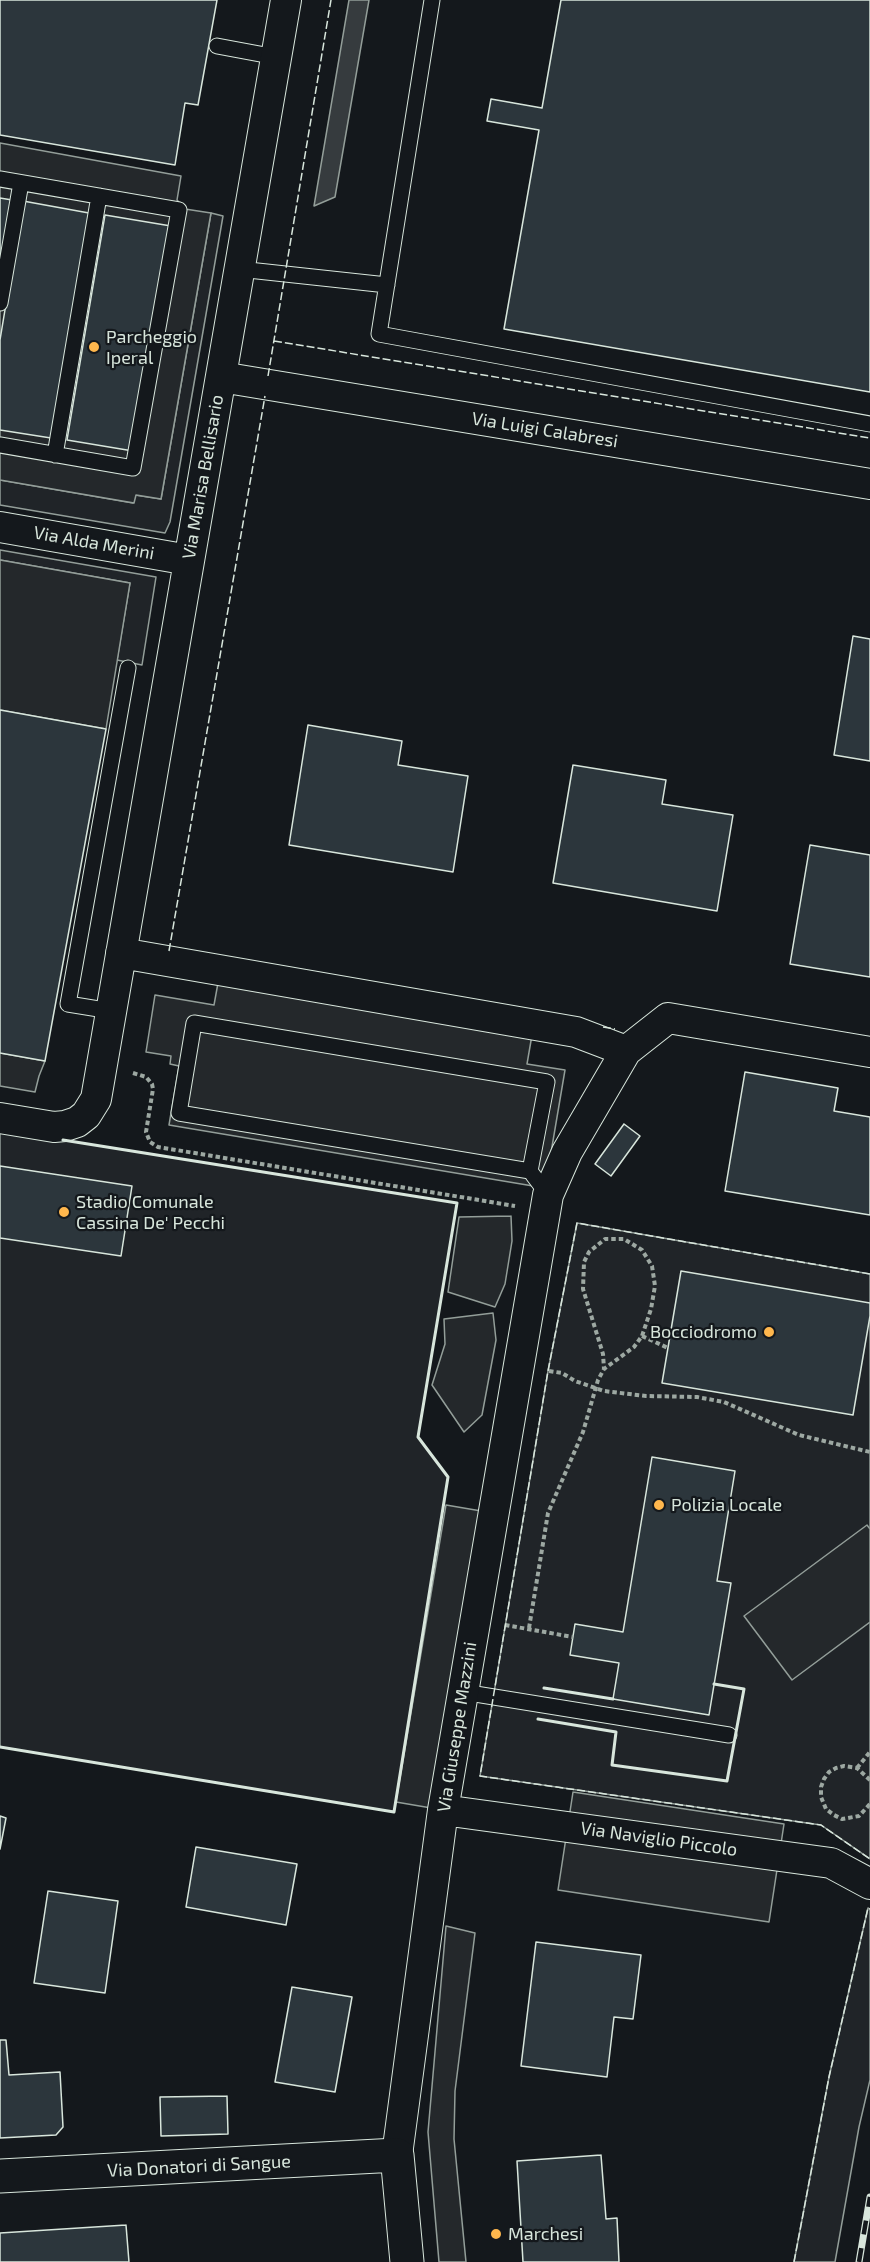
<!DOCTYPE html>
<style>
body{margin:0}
canvas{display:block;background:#14181c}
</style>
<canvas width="870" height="2262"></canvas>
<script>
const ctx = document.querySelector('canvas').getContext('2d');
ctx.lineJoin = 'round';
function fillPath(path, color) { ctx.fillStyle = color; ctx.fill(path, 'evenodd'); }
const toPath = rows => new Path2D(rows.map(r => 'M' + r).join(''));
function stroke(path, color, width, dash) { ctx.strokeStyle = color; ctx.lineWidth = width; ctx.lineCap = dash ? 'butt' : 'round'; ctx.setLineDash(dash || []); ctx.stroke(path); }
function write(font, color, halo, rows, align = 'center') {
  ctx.font = font + ' "Exo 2",sans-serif'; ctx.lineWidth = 4.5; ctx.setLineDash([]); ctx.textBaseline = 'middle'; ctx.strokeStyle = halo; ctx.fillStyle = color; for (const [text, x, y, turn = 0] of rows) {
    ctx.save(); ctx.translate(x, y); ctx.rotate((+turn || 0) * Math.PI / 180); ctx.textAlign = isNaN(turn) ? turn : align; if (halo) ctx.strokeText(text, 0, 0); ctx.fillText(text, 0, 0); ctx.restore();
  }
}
const green = toPath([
 [211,213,223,216,170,522,165,533,0,505,0,480,133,503,135,495,161,499,211,213],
 [0,550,156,577,142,665,117,660,130,583,0,560,0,550],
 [0,1130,457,1203,418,1437,448,1477,394,1812,0,1747,0,1130],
 [577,1223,870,1274,870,1859,821,1825,480,1776,548,1371,577,1223],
 [868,1908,870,1909,870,2080,859,2127,835,2262,794,2262,829,2077,868,1908]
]);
const parking = toPath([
 [0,143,181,176,177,200,185,209,211,213,161,499,136,495,134,503,0,480,0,143],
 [0,560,130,583,106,729,0,710,0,560],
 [218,983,532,1035,527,1064,565,1070,545,1188,169,1125,179,1066,170,1064,171,1056,146,1052,155,995,214,1005,218,983],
 [0,1053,45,1061,39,1076,35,1092,0,1086,0,1053],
 [511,1216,512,1241,505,1284,495,1307,448,1292,459,1217,511,1216],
 [493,1313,496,1340,482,1415,464,1432,432,1385,445,1344,444,1319,493,1313],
 [446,1505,493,1513,443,1810,396,1802,446,1505],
 [867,1525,870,1529,870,1622,792,1680,744,1616,867,1525],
 [573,1792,784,1824,769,1922,558,1890,573,1792],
 [446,1926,475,1933,455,2091,454,2139,466,2262,439,2262,428,2132,446,1926]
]);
const water = toPath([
 [349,0,369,0,335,197,314,206,349,0]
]);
const building = toPath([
 [0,0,217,0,198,105,185,103,175,165,0,135,0,0],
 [561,0,870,0,870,392,504,329,539,130,487,121,491,99,542,108,561,0],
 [0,198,12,200,0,268,0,198],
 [23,201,89,213,51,438,0,430,0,340,23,201],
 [105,215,171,226,133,451,67,440,105,215],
 [853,636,870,639,870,761,834,755,853,636],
 [0,710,106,729,45,1061,0,1053,0,710],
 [308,725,402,741,398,765,468,776,453,872,289,845,308,725],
 [573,765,666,780,662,804,733,815,717,911,553,883,573,765],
 [810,845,870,855,870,977,790,964,810,845],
 [745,1072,838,1088,834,1111,870,1117,870,1215,725,1191,745,1072],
 [624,1124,640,1136,611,1176,595,1164,624,1124],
 [0,1166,132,1186,121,1256,0,1238,0,1166],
 [681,1271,870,1303,870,1316,853,1415,662,1383,681,1271],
 [652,1457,735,1471,717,1581,731,1583,709,1715,613,1699,619,1663,570,1655,575,1624,623,1632,652,1457],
 [0,1816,6,1818,0,1849,0,1816],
 [196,1847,297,1864,286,1925,186,1907,196,1847],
 [48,1891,118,1901,105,1993,34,1983,48,1891],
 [536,1942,641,1955,633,2019,614,2017,607,2077,521,2066,536,1942],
 [292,1987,352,1997,335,2092,275,2082,292,1987],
 [0,2040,6,2040,9,2075,60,2072,63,2127,56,2135,0,2138,0,2040],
 [227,2096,228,2134,161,2136,160,2097,227,2096],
 [601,2155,606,2219,617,2218,619,2262,523,2262,517,2161,601,2155],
 [126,2225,129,2262,0,2262,0,2233,126,2225]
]);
const path = toPath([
 [133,1073,146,1077,152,1084,153,1089,146,1132,150,1142,158,1147,515,1206],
 [642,1336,668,1348],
 [549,1371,562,1373,575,1381,604,1391,646,1396,697,1397,724,1402,799,1435,870,1452],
 [505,1625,573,1637],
 [529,1628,548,1513,583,1432,598,1380,604,1369,634,1347,642,1336,651,1309,655,1286,652,1266,642,1250,624,1239,605,1239,589,1252,584,1262,583,1289,603,1354,604,1369],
 [857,1768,870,1752],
 [870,1780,857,1768,844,1766,836,1768,829,1772,824,1779,821,1787,821,1797,826,1809,834,1815,842,1819,859,1816,870,1804]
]);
const lane = toPath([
 [432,0,379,334,870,424],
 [217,46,276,57],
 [0,179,179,210,133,468,0,445],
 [239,269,387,285],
 [0,303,21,183],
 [55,455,99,196],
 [111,1011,68,1004,128,668],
 [530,1171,547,1082,194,1023,179,1113,530,1171,548,1195],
 [463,1692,729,1735]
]);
const street = toPath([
 [221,377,870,484],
 [0,527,189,560],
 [121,953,576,1032,626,1051],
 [0,1118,54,1127,65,1126,77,1122,86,1115,96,1099,286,0],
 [443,1810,831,1863,870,1884],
 [397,2155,443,1810,548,1195,567,1152,626,1051,668,1018,870,1052]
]);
const secondary = toPath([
 [0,2176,397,2155,407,2262]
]);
const rail = toPath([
 [859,2262,870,2197]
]);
const fence = toPath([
 [274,341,870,438],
 [268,376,331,0],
 [169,951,265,396],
 [603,1027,615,1029],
 [870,1274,577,1223,548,1371,480,1776,821,1825,870,1859],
 [794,2262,829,2077,868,1908,870,1909]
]);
const wall = toPath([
 [544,1688,613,1699],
 [538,1719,616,1732,612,1765,727,1781,744,1689,714,1684],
 [0,1747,394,1812,448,1477,418,1437,457,1203,63,1140]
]);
const markers = [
 [94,347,6,"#ffb74d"],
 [64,1212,6,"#ffb74d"],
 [769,1332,6,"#ffb74d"],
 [659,1505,6,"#ffb74d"],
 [496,2234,6,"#ffb74d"]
];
const poiNames = [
 ["Parcheggio",106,337],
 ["Iperal",106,358],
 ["Stadio Comunale",76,1202],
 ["Cassina De' Pecchi",76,1223],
 ["Bocciodromo",757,1332,"right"],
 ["Polizia Locale",671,1505],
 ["Marchesi",508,2234]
];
const streetNames = [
 ["Via Luigi Calabresi",545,430,9],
 ["Via Marisa Bellisario",203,477,-80],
 ["Via Alda Merini",94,543,10],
 ["Via Giuseppe Mazzini",457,1727,-81],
 ["Via Naviglio Piccolo",659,1839,8],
 ["Via Donatori di Sangue",199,2166,-3]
];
fillPath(green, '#202428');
stroke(green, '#939e99', 1.5);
fillPath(parking, '#24282b');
stroke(parking, '#939e99', 1.5);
fillPath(water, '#363b3e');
stroke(water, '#939e99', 1.5);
fillPath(building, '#2c363c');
stroke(building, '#d8e6dc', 1.5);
stroke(lane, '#d8e6dc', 17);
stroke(street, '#d8e6dc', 32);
stroke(secondary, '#d8e6dc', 35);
stroke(path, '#9da8a2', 4, [4.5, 3]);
stroke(lane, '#14181c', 15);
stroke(street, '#14181c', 30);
stroke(secondary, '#14181c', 33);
stroke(rail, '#d8e6dc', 7);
stroke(rail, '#14181c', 4.5, [14]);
stroke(fence, '#d8e6dc', 1.5, [8, 3]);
stroke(wall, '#d8e6dc', 3);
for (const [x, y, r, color] of markers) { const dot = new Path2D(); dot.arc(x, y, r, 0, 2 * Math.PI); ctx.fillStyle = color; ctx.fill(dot); stroke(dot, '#14181c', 2); }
write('18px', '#d8e6dc', '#14181c', poiNames, 'left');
write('18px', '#d8e6dc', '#14181c', streetNames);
</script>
